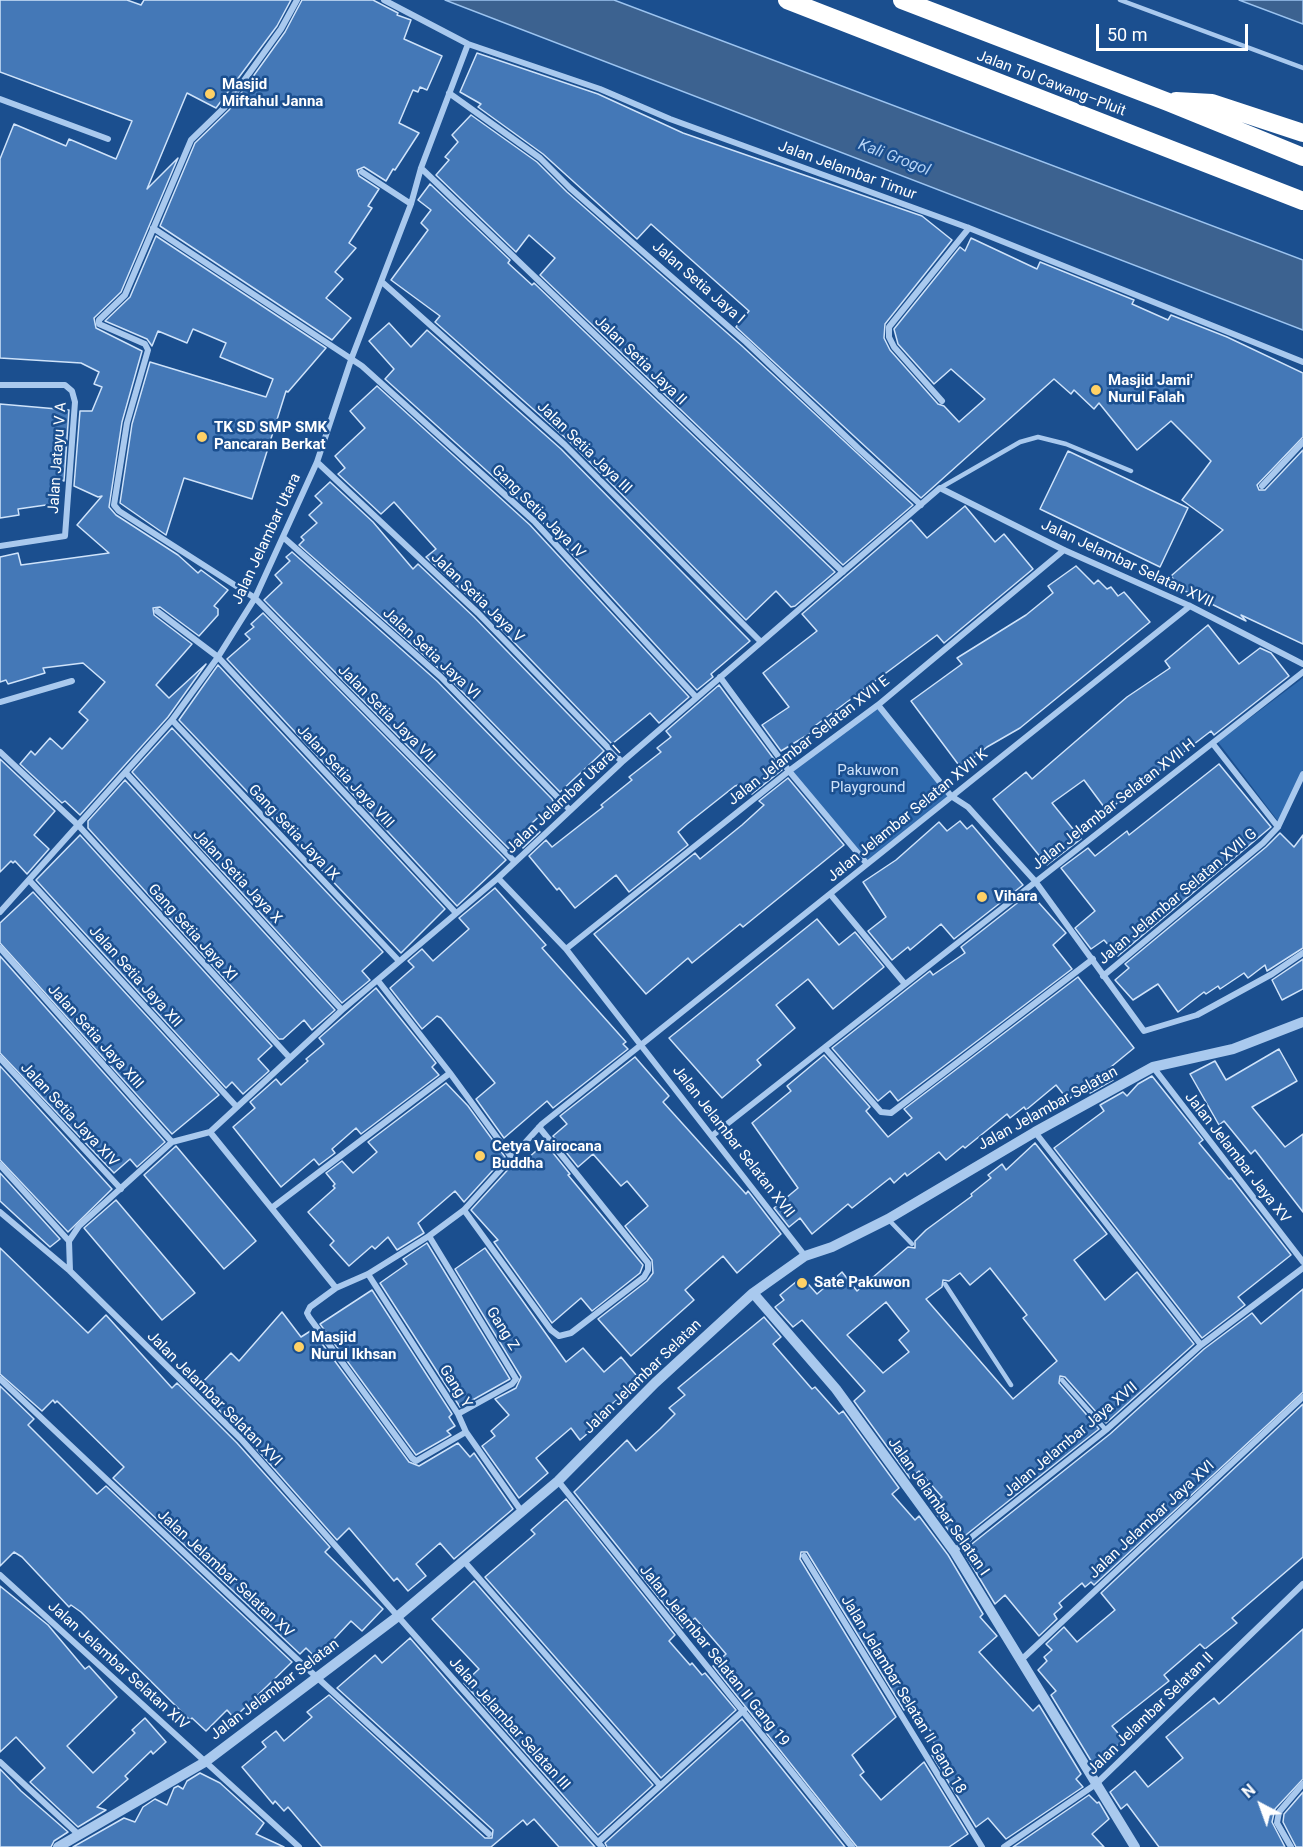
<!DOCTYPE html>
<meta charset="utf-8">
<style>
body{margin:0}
#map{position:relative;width:1303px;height:1847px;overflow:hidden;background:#1b4f8f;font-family:Roboto,sans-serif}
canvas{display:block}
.north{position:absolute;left:1231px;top:1775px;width:60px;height:60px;-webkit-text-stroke:4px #1b4f8f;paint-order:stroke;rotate:319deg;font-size:16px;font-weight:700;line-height:24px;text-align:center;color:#fff}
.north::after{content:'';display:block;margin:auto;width:21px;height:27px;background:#fff;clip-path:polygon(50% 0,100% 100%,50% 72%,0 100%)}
.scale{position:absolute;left:1096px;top:24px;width:152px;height:27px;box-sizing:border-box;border:3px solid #fff;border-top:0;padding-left:8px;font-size:18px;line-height:21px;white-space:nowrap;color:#fff;-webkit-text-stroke:4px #1b4f8f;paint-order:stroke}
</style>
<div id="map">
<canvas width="1303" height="1847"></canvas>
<div class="north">N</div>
<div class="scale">50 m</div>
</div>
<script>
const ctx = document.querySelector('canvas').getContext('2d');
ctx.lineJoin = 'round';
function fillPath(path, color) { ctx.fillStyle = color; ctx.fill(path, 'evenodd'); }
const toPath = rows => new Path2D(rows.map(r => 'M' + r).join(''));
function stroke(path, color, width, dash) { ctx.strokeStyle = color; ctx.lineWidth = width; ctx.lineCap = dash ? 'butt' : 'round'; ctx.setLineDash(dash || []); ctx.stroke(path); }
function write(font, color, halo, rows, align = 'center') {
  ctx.font = font + ' Roboto,sans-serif'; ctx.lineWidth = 5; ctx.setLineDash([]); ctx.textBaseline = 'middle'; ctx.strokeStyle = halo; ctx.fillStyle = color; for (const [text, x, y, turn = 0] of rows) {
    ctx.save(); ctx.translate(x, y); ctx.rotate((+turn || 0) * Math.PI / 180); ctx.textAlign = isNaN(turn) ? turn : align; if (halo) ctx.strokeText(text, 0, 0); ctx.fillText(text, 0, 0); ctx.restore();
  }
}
const green = toPath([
 [1303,678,1303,770,1278,821,1218,742],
 [878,705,951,796,867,864,789,771]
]);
const water = toPath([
 [445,0,614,0,1303,260,1303,330,445,0],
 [1239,0,1303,0,1303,24,1239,0]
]);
const building = toPath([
 [0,0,127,0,141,5,144,0,291,0,277,26,216,108,187,93,147,189,178,158,121,292,94,318,96,328,142,351,122,422,109,507,116,515,178,555,198,573,201,570,228,590,214,606,218,609,218,615,199,636,160,607,153,608,154,615,192,644,156,685,169,698,206,664,168,717,80,815,65,801,62,803,20,764,31,751,35,755,50,738,62,749,64,747,88,720,79,712,105,682,83,663,43,668,45,673,8,684,6,680,0,682,0,557,18,553,21,565,109,553,77,525,102,496,98,497,74,486,80,411,92,411,102,387,94,384,99,372,81,363,0,358,0,159,14,124,66,146,69,139,116,159,132,121,0,72,0,0],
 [302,0,373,0,398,13,397,15,411,20,404,39,442,56,427,90,420,87,418,92,413,90,399,123,419,133,395,170,393,169,386,181,364,167,357,170,359,176,379,189,368,206,372,208,349,243,356,248,335,272,343,279,326,298,351,318,332,340,160,226,195,143,229,110,285,32,302,0],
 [477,53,598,94,683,133,922,216,952,240,885,324,884,338,890,350,938,404,944,406,959,422,985,399,951,369,934,384,898,344,894,329,960,247,965,251,971,238,1037,269,1040,262,1134,300,1132,304,1168,320,1171,315,1227,337,1303,373,1303,437,1257,485,1259,490,1265,490,1303,450,1303,644,1241,615,1246,621,1183,590,1171,576,1223,530,1182,500,1211,461,1171,421,1137,450,1099,403,1094,409,1074,390,1071,394,1054,379,921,498,736,327,749,311,651,224,637,239,543,154,478,107,481,104,460,92,477,53],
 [471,115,537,162,567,192,742,346,913,505,843,565,540,275,555,258,529,235,516,252,436,175,449,160,445,157,458,142,452,135,471,115],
 [430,184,510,260,508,263,532,285,534,283,835,572,795,606,791,607,776,591,746,620,569,441,435,322,440,316,391,280,428,230,421,223,431,210,418,200,430,184],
 [156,236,326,348,288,392,286,391,252,499,184,478,166,535,120,503,132,424,150,362,266,397,273,379,220,357,226,343,193,329,187,343,158,331,152,346,147,339,105,321,130,297,156,236],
 [389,323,411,347,427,330,561,449,750,641,711,674,713,677,697,690,538,517,385,379,394,369,369,341,389,323],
 [377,386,530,525,689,697,659,723,650,713,612,744,482,609,426,557,436,549,394,502,381,514,338,474,345,468,335,456,365,428,350,411,377,386],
 [0,404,69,410,64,481,56,477,60,503,18,509,19,515,0,518,0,404],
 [1068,451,1188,508,1160,567,1040,509,1068,451],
 [330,482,373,522,413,569,418,564,474,617,604,751,560,792,444,673,299,545,304,540,301,537,317,523,309,515,322,503,315,496,330,482],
 [965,506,995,542,1004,534,1033,569,944,643,937,635,812,728,814,731,781,751,762,725,789,707,763,673,817,631,802,614,911,520,927,538,965,506],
 [292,552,437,681,552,799,554,803,532,823,540,832,523,848,521,846,513,853,264,600,282,583,275,575,290,561,286,557,292,552],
 [1076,566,1094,584,1098,580,1107,589,1111,587,1118,596,1124,592,1150,622,1020,728,987,747,961,768,911,701,962,664,957,658,1026,615,1053,593,1048,586,1076,566],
 [263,613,506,860,457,906,227,659,250,639,245,634,254,627,251,624,263,613],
 [1208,625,1239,664,1260,648,1271,653,1289,676,1214,735,1211,731,1107,811,1084,780,1052,803,1081,839,1047,865,993,799,1026,772,1032,779,1127,697,1170,668,1165,661,1208,625],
 [218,665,445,909,401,953,179,720,218,665],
 [719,685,782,770,752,794,741,784,735,786,687,824,678,832,688,845,629,892,616,875,575,908,559,888,557,890,529,856,546,840,552,847,603,807,601,805,632,780,629,777,661,752,657,748,671,737,666,731,719,685],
 [172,728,383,952,362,971,370,980,342,1003,132,772,172,728],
 [0,759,55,811,34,835,49,849,27,874,15,861,13,863,11,861,0,872,0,759],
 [1219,764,1271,827,1118,956,1104,940,1091,949,1075,928,1095,911,1061,868,1088,848,1095,856,1127,831,1129,835,1219,764],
 [788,778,844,845,743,927,740,924,692,963,688,958,646,994,594,934,695,853,700,859,742,825,764,805,759,801,788,778],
 [125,780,335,1010,312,1030,304,1020,283,1039,279,1039,88,828,88,821,125,780],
 [960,821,967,829,972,825,1023,885,954,939,941,924,910,950,908,947,892,960,868,931,886,917,863,882,896,860,939,822,947,831,960,821],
 [1280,833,1294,847,1303,835,1303,948,1267,971,1265,965,1248,978,1244,973,1220,989,1218,986,1206,994,1204,992,1178,1012,1158,984,1133,1000,1115,980,1129,968,1125,964,1266,847,1280,833],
 [80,835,272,1046,258,1059,269,1071,243,1094,232,1082,226,1088,36,880,80,835],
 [495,888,546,945,542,948,626,1042,623,1044,628,1049,553,1108,547,1101,504,1138,476,1099,495,1083,441,1018,437,1016,422,1029,390,988,414,967,408,961,422,949,433,961,469,929,459,918,495,888],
 [33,892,219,1095,172,1134,0,943,0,923,33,892],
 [1030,893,1066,933,1053,945,1072,969,898,1101,890,1091,878,1101,832,1048,930,971,933,975,965,953,961,947,1030,893],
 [817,919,839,945,855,932,884,967,833,1009,808,979,776,1005,795,1028,757,1060,761,1065,722,1098,669,1038,817,919],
 [0,956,165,1142,137,1167,130,1159,114,1173,0,1053,0,956],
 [1303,959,1303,989,1282,1000,1272,980,1303,959],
 [1078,977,1134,1048,1106,1071,1113,1080,1090,1093,1085,1086,1068,1100,1056,1085,1026,1110,1024,1107,1010,1118,1007,1114,965,1148,963,1146,946,1160,939,1152,907,1176,905,1173,894,1183,890,1178,852,1208,848,1204,812,1234,800,1218,789,1227,774,1208,798,1188,752,1123,791,1091,787,1086,824,1055,870,1107,866,1111,888,1137,912,1118,904,1109,1078,977],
 [376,988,436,1063,432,1067,439,1075,361,1134,356,1128,332,1149,335,1153,319,1165,314,1159,281,1187,233,1127,255,1108,250,1102,276,1079,281,1085,308,1061,306,1059,324,1044,319,1038,376,988],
 [1279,1049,1297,1081,1252,1107,1285,1147,1303,1134,1303,1212,1255,1150,1251,1154,1224,1121,1219,1125,1190,1074,1215,1061,1226,1080,1279,1049],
 [635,1057,669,1096,663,1102,746,1194,748,1191,781,1234,737,1273,723,1256,685,1290,694,1300,631,1356,598,1319,647,1281,653,1273,652,1260,625,1226,648,1206,627,1181,621,1186,593,1154,578,1167,553,1136,567,1124,560,1116,635,1057],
 [0,1066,112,1189,68,1232,0,1160,0,1066],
 [1152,1076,1203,1140,1199,1143,1229,1179,1231,1178,1291,1255,1238,1297,1245,1305,1202,1338,1054,1148,1104,1111,1100,1105,1123,1092,1127,1096,1138,1084,1152,1076],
 [446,1083,468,1106,505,1157,464,1202,455,1191,418,1223,424,1233,397,1250,388,1237,375,1249,372,1246,349,1266,330,1245,334,1241,308,1212,335,1188,333,1186,335,1184,326,1173,342,1161,353,1173,377,1152,368,1142,446,1083],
 [545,1143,570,1174,568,1175,643,1265,640,1273,592,1311,581,1298,552,1323,494,1242,498,1240,471,1210,514,1163,518,1167,545,1143],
 [1035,1143,1107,1234,1074,1260,1105,1300,1137,1272,1194,1344,1106,1423,1065,1377,1060,1376,1059,1383,1099,1429,957,1542,931,1506,942,1497,919,1471,910,1478,854,1401,865,1391,802,1320,793,1327,775,1307,784,1300,780,1295,802,1277,817,1294,842,1272,857,1291,908,1247,915,1248,915,1241,926,1230,972,1196,971,1194,991,1178,988,1175,1002,1164,1006,1170,1035,1143],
 [990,1268,1027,1315,1023,1318,1057,1361,1013,1399,926,1299,942,1287,943,1280,949,1281,960,1273,970,1285,990,1268],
 [886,1302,909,1331,899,1340,909,1352,883,1373,847,1335,886,1302],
 [176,1146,256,1241,224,1269,144,1175,176,1146],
 [0,1173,60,1239,50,1247,0,1201,0,1173],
 [116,1200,195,1293,162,1320,84,1228,116,1200],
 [427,1243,510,1379,460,1407,380,1283,407,1264,403,1259,427,1243],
 [0,1248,88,1333,106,1315,172,1388,177,1383,237,1443,330,1547,325,1552,383,1609,362,1631,351,1621,316,1658,306,1648,300,1654,113,1478,124,1467,57,1401,55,1403,53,1400,42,1411,0,1374,0,1248],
 [485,1248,566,1362,583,1348,604,1372,621,1357,641,1381,599,1414,603,1420,580,1440,571,1428,536,1458,548,1473,519,1498,482,1446,495,1436,491,1431,509,1415,495,1399,516,1388,521,1377,455,1269,485,1248],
 [1303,1289,1303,1392,1094,1585,1091,1582,1085,1587,1082,1583,1059,1603,1062,1607,1054,1614,1057,1619,1039,1636,1005,1595,995,1604,963,1551,1110,1434,1204,1349,1252,1313,1261,1324,1303,1289],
 [372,1290,452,1414,449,1417,455,1426,447,1431,451,1435,416,1455,320,1324,372,1290],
 [282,1312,301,1337,312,1330,409,1462,419,1466,458,1443,470,1457,474,1453,513,1509,454,1559,440,1543,416,1564,426,1576,408,1591,397,1578,394,1581,349,1528,337,1540,245,1436,197,1388,231,1353,239,1361,282,1312],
 [764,1317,781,1337,773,1344,812,1389,815,1387,839,1414,843,1411,899,1488,892,1494,915,1520,919,1516,948,1555,983,1614,980,1617,997,1636,979,1652,1033,1711,1039,1705,1081,1774,1076,1779,1083,1787,1006,1839,988,1818,976,1827,932,1755,940,1749,930,1738,934,1735,909,1706,904,1710,807,1552,801,1552,800,1559,896,1717,852,1755,864,1772,860,1775,881,1800,924,1762,968,1834,949,1847,857,1847,713,1666,726,1654,695,1618,683,1628,574,1492,627,1440,636,1451,660,1429,675,1414,669,1408,685,1395,678,1388,764,1317],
 [0,1386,34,1419,28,1425,97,1494,106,1486,292,1662,234,1718,227,1710,206,1731,192,1718,190,1720,81,1612,71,1605,69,1607,22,1557,14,1552,0,1566,0,1386],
 [1303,1404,1303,1557,1232,1618,1237,1623,1205,1649,1200,1644,1164,1675,1169,1681,1112,1726,1124,1740,1093,1764,1051,1695,1056,1691,1038,1670,1047,1661,1044,1657,1052,1650,1046,1644,1064,1627,1077,1642,1115,1610,1101,1593,1303,1404],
 [566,1499,675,1635,669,1641,690,1665,692,1663,702,1675,705,1673,736,1710,661,1778,485,1577,535,1534,531,1530,566,1499],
 [474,1581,653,1785,598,1835,464,1683,479,1669,432,1619,474,1581],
 [0,1586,48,1625,85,1669,89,1666,117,1697,67,1746,93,1773,135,1733,132,1730,145,1718,166,1742,153,1754,151,1751,125,1776,128,1779,97,1807,106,1810,78,1827,30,1782,45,1768,16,1737,0,1752,0,1586],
 [1303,1629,1303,1779,1275,1809,1272,1822,1285,1847,1159,1847,1127,1804,1121,1809,1110,1792,1135,1771,1148,1787,1183,1758,1166,1737,1214,1698,1219,1704,1303,1629],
 [410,1638,455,1690,595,1847,559,1847,534,1819,527,1825,523,1820,491,1847,322,1847,288,1807,284,1811,275,1801,273,1804,242,1767,266,1747,262,1742,276,1731,284,1741,312,1717,307,1712,329,1695,485,1838,492,1838,493,1830,337,1688,375,1655,382,1663,410,1638],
 [742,1719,845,1847,607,1847,605,1843,742,1719],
 [0,1769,21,1791,68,1832,54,1841,51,1847,0,1847,0,1769],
 [200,1773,220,1783,264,1823,256,1834,284,1847,73,1847,124,1818,135,1822,143,1807,155,1799,167,1805,174,1788,178,1786,183,1789,187,1781,200,1773],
 [1303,1792,1303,1847,1296,1847,1283,1822,1284,1814,1303,1792],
 [1089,1795,1097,1803,1099,1802,1109,1819,1092,1834,1104,1847,1013,1847,1089,1795]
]);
const service = toPath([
 [1120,0,1303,68],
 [940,488,1020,442,1038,437,1066,444,1131,471],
 [888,1219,912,1244],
 [945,1284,1011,1385],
 [1062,1380,1106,1430]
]);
const minor = toPath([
 [297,0,281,29,225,107,191,140,125,295,99,320,99,324,145,344,148,350,127,423,114,505,119,511,255,598,515,862],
 [384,0,468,44,600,89,670,119,969,228,1303,362],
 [449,93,540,158,570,188,746,342,859,449,921,505],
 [0,99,108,139],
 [421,168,843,572],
 [362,172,411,204],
 [153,228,362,366,534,521,696,697],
 [382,282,565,445,761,642],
 [0,385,65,385,72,391,75,402,65,536,0,546],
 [942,401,894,347,889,337,889,327,969,228],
 [317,462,478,613,622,762],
 [1262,486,1303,442],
 [283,537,441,677,569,809],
 [157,611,218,657,456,913],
 [720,677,789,771,867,864],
 [0,702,72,681],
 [878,705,951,796,968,807,1035,881,1144,1031,1197,1015,1272,974,1303,953],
 [172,720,399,961],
 [1213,744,1278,827],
 [0,752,78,825,289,1057],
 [126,773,342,1010],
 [498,878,566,949,805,1256],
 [29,880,236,1106],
 [831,895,904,983],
 [0,912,172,720,218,657,255,598,317,462,352,357,411,204,421,168,468,44],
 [0,948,172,1142],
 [566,949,789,771,878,705,1064,550],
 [1103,976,1263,843,1278,827,1303,774],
 [379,982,450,1073,512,1158],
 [825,1048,881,1112,891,1113,1093,959],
 [0,1058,121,1189],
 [1153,1067,1303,1262],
 [210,1132,336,1288],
 [1035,1132,1201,1345],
 [713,1135,1303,672],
 [0,1165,69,1241],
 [273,1207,450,1073],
 [464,1210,551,1330,559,1336,571,1333,644,1277,648,1270,648,1263,539,1127],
 [0,1212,70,1271,241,1439,602,1847],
 [429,1236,516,1379,512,1384,458,1414],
 [70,1271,69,1241,79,1226,172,1142,210,1132,342,1010,498,878,622,762,940,488,1064,550,1190,606,1303,664],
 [368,1274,458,1414,466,1432,522,1512],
 [0,1379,299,1661,489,1834],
 [466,1432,416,1461,412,1458,309,1317,307,1313,310,1307,336,1288,368,1274,429,1236,464,1210,542,1124,1190,606],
 [558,1481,852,1847],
 [954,1551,1106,1430,1201,1345,1303,1268],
 [804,1556,982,1847],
 [463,1560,659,1784],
 [0,1575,299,1847],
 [1020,1661,1303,1397],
 [0,1762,78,1834],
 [598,1842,744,1710],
 [1004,1847,1096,1784,1303,1584],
 [1291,1847,1277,1823,1279,1812,1303,1784]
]);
const tertiary = toPath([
 [753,1293,836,1389,954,1551,1135,1847],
 [58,1847,205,1762,397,1617,558,1481,655,1383,753,1293,805,1256,832,1247,888,1219,1035,1132,1153,1067,1233,1049,1303,1022]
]);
const motorway = toPath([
 [787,0,1303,201],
 [902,0,1168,102,1303,157],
 [1176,101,1212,103,1303,133]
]);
const markers = [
 [210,94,6,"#ffd166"],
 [1096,390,6,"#ffd166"],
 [202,437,6,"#ffd166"],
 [982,897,6,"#ffd166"],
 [480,1156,6,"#ffd166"],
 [802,1283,6,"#ffd166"],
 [299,1347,6,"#ffd166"]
];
const streetNames = [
 ["Jalan Tol Cawang–Pluit",1051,84,21],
 ["Jalan Jelambar Timur",847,171,20],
 ["Jalan Setia Jaya I",698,283,41],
 ["Jalan Setia Jaya II",640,361,44],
 ["Jalan Setia Jaya III",584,448,44],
 ["Jalan Jatayu V A",58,458,-86],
 ["Gang Setia Jaya IV",538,512,45],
 ["Jalan Jelambar Utara",267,539,-65],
 ["Jalan Jelambar Selatan XVII",1127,564,25],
 ["Jalan Setia Jaya V",477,598,44],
 ["Jalan Setia Jaya VI",431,654,43],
 ["Jalan Setia Jaya VII",386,714,45],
 ["Jalan Jelambar Selatan XVII E",809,741,-38],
 ["Jalan Setia Jaya VIII",345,777,47],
 ["Jalan Jelambar Utara I",564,800,-43],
 ["Jalan Jelambar Selatan XVII H",1114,805,-38],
 ["Jalan Jelambar Selatan XVII K",908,816,-39],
 ["Gang Setia Jaya IX",293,833,47],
 ["Jalan Setia Jaya X",237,877,47],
 ["Jalan Jelambar Selatan XVII G",1178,897,-40],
 ["Gang Setia Jaya XI",192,933,48],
 ["Jalan Setia Jaya XII",135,977,48],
 ["Jalan Setia Jaya XIII",95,1037,48],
 ["Jalan Jelambar Selatan",1048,1109,-29],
 ["Jalan Setia Jaya XIV",69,1115,47],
 ["Jalan Jelambar Selatan XVII",733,1142,52],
 ["Jalan Jelambar Jaya XV",1237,1158,52],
 ["Gang Z",502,1329,58],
 ["Jalan Jelambar Selatan",643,1377,-44],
 ["Gang Y",455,1387,58],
 ["Jalan Jelambar Selatan XVI",214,1399,45],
 ["Jalan Jelambar Jaya XVII",1071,1440,-40],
 ["Jalan Jelambar Selatan I",938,1507,55],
 ["Jalan Jelambar Jaya XVI",1152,1520,-43],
 ["Jalan Jelambar Selatan XV",225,1574,43],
 ["Jalan Jelambar Selatan II Gang 19",714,1656,51],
 ["Jalan Jelambar Selatan XIV",118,1666,42],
 ["Jalan Jelambar Selatan",275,1690,-37],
 ["Jalan Jelambar Selatan II Gang 18",903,1695,59],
 ["Jalan Jelambar Selatan II",1151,1714,-44],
 ["Jalan Jelambar Selatan III",509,1724,48]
];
const poiNames = [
 ["Masjid",222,85],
 ["Miftahul Janna",222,102],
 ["Masjid Jami'",1108,381],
 ["Nurul Falah",1108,398],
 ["TK SD SMP SMK",214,428],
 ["Pancaran Berkat",214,445],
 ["Vihara",994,897],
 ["Cetya Vairocana",492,1147],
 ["Buddha",492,1164],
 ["Sate Pakuwon",814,1283],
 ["Masjid",311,1338],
 ["Nurul Ikhsan",311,1355]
];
const parkNames = [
 ["Pakuwon",868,771],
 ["Playground",868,788]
];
const waterNames = [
 ["Kali Grogol",894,158,21]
];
fillPath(green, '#2e69ad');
fillPath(water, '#3c6290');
stroke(water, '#9cc4f0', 1.5);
fillPath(building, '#4478b7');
stroke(building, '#cfe3fa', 1.5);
stroke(service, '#a9c9ee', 4.5);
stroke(minor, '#a9c9ee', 6);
stroke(tertiary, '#a9c9ee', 10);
stroke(motorway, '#fff', 18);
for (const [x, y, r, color] of markers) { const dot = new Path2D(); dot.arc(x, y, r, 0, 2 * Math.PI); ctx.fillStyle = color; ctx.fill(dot); stroke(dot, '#1b4f8f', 2); }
write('15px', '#fff', '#1b4f8f', streetNames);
write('bold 15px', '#fff', '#1b4f8f', poiNames, 'left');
write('15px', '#cfe3fa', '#1b4f8f', parkNames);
write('italic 16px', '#b5d3f5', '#1b4f8f', waterNames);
</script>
